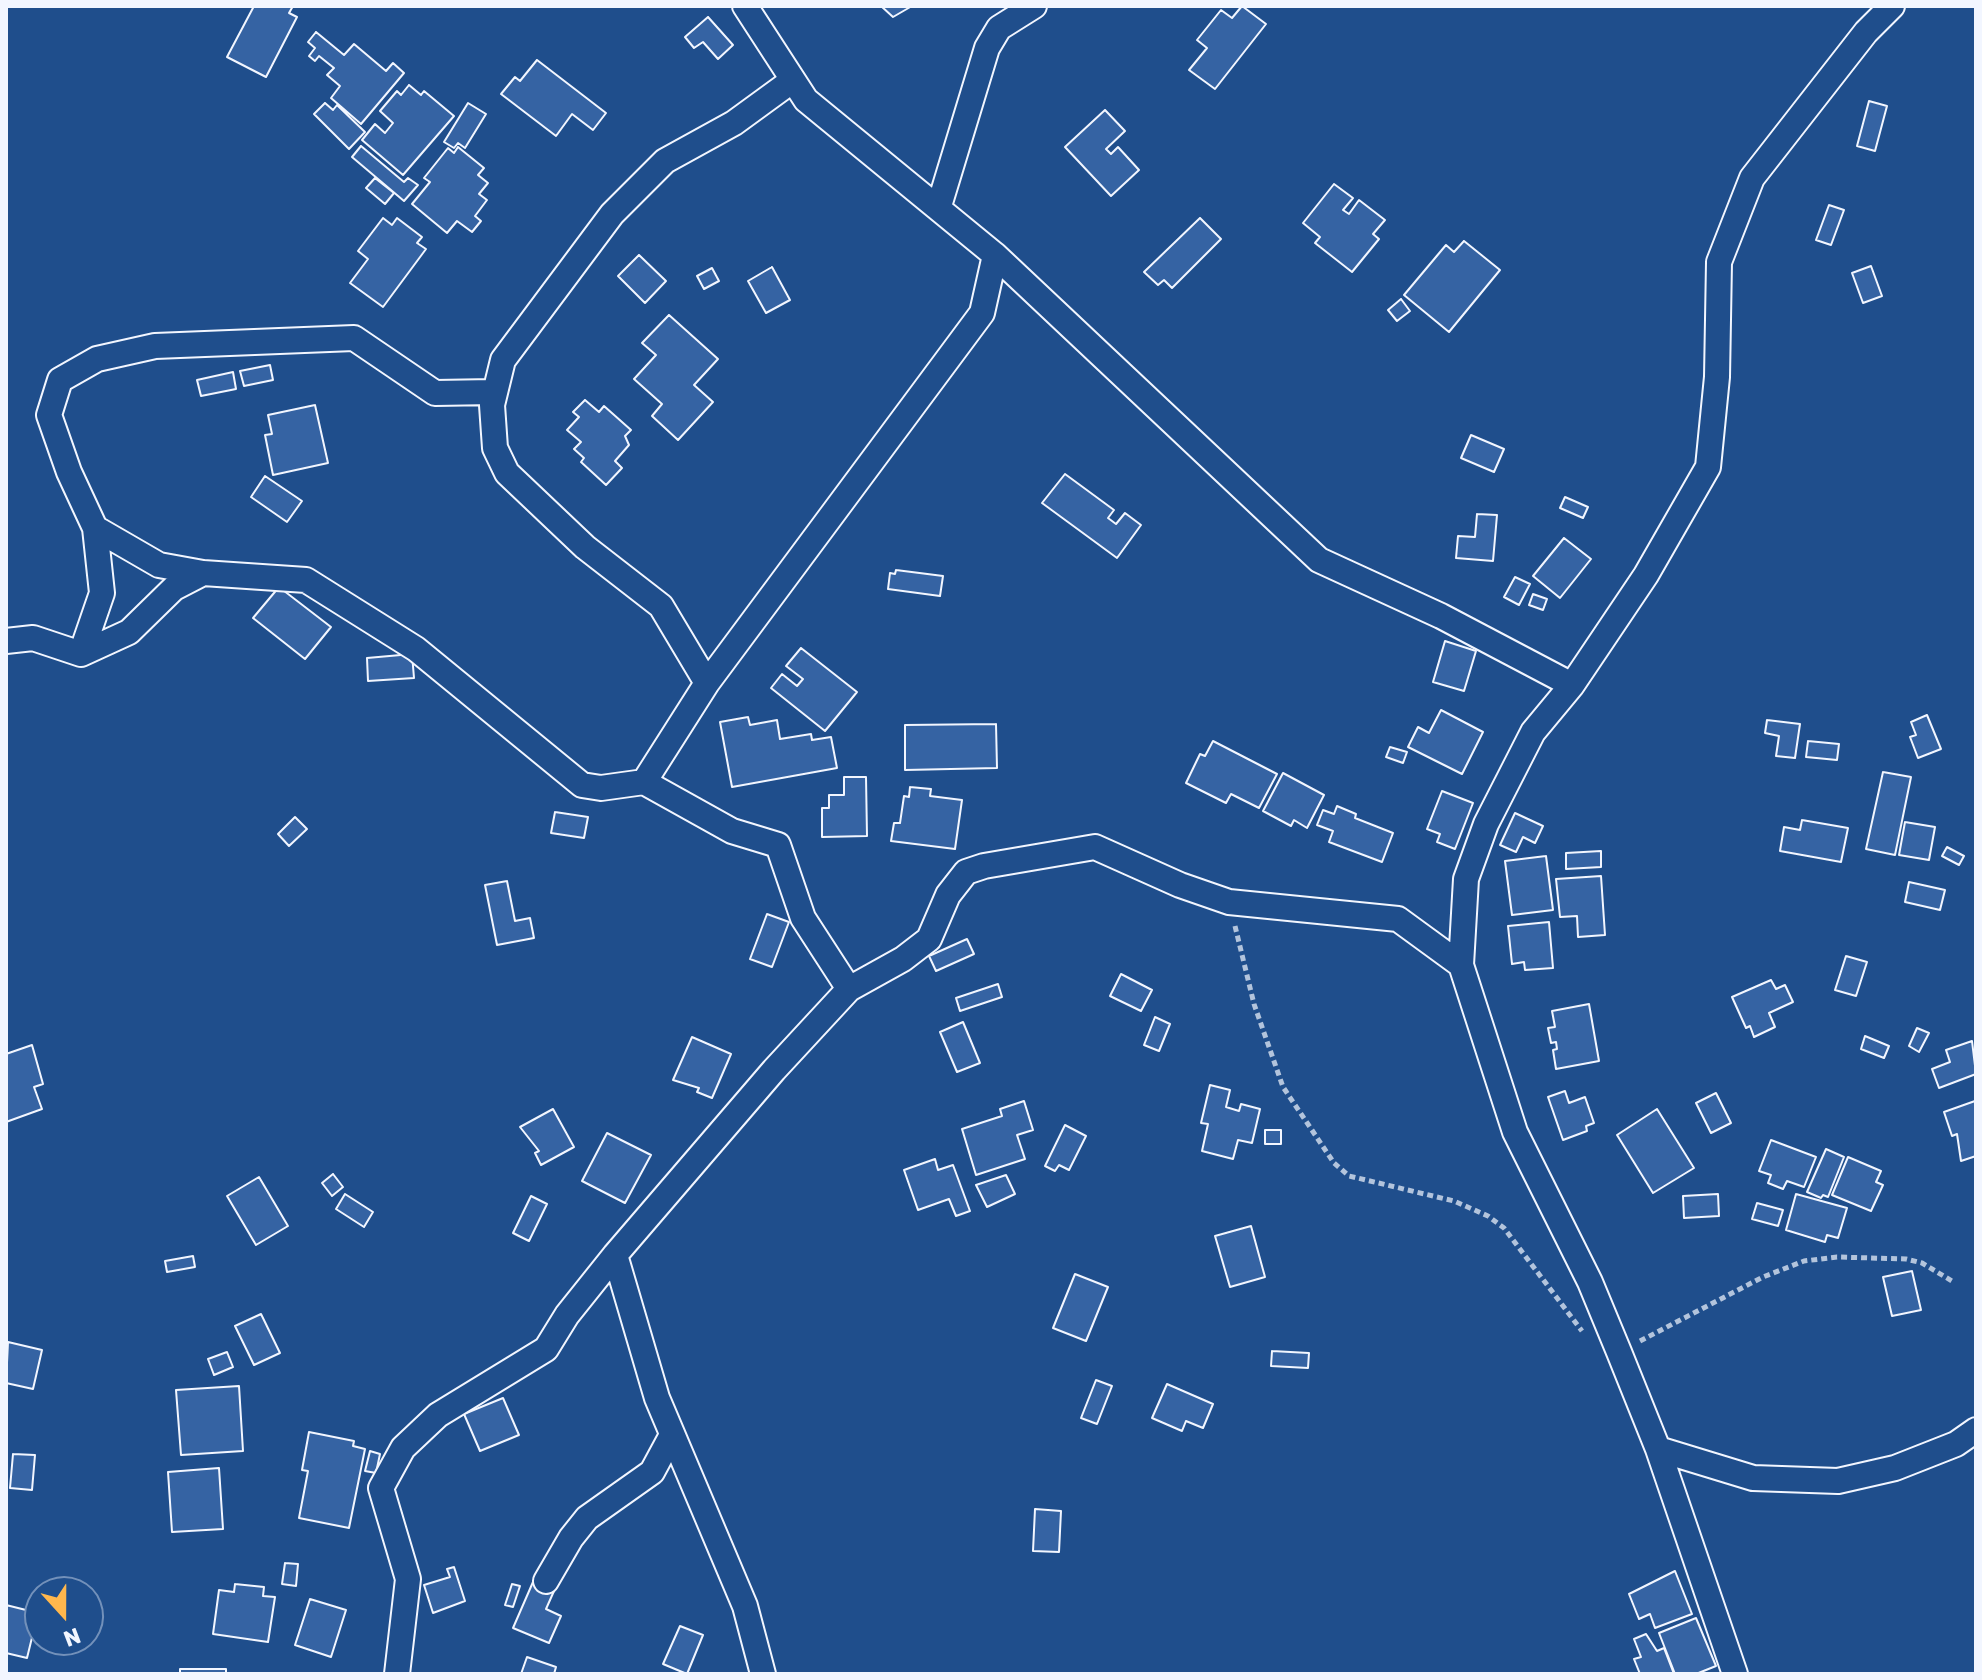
<!DOCTYPE html>
<style>
body{margin:0}
#map{position:relative;width:1982px;height:1680px;overflow:hidden;background:#1f4e8c;font-family:Rubik,sans-serif}
canvas{display:block}
.frame{position:absolute;inset:0;border:8px solid #f2f6ff;pointer-events:none}
.north{position:absolute;left:24px;top:1576px;width:80px;height:80px;box-sizing:border-box;background:#1f4e8c;border:2px solid #7391ba;border-radius:50%;rotate:159deg;font-size:22px;font-weight:700;line-height:32px;text-align:center;color:#f2f6ff}
.north::after{content:'';display:block;margin:auto;width:28px;height:36px;background:#ffb74d;clip-path:polygon(50% 0,100% 100%,50% 72%,0 100%)}
</style>
<div id="map">
<canvas width="1982" height="1680"></canvas>
<div class="frame"></div>
<div class="north">N</div>
</div>
<script>
const ctx = document.querySelector('canvas').getContext('2d');
ctx.lineJoin = 'round';
function fillPath(path, color) { ctx.fillStyle = color; ctx.fill(path, 'evenodd'); }
const toPath = rows => new Path2D(rows.map(r => 'M' + r).join(''));
function stroke(path, color, width, dash) { ctx.strokeStyle = color; ctx.lineWidth = width; ctx.lineCap = dash ? 'butt' : 'round'; ctx.setLineDash(dash || []); ctx.stroke(path); }
const building = toPath([
 [254,6,293,6,289,13,297,17,266,77,227,57,254,6],
 [881,6,912,6,893,17,881,6],
 [1242,6,1266,24,1215,89,1189,70,1207,48,1197,40,1221,10,1232,18,1242,6],
 [708,17,733,45,718,59,703,42,694,48,685,37,708,17],
 [316,32,344,55,354,44,386,71,393,63,404,73,361,124,331,98,340,86,327,75,334,68,319,56,315,61,309,56,315,48,308,42,316,32],
 [537,60,606,113,593,130,572,114,556,136,501,94,515,77,520,81,537,60],
 [409,85,421,95,424,91,454,116,403,175,362,140,375,124,385,133,393,123,380,111,397,91,401,95,409,85],
 [1869,101,1887,106,1875,151,1857,146,1869,101],
 [325,103,333,110,337,105,365,132,349,149,314,114,325,103],
 [468,103,486,114,465,148,458,143,454,148,444,142,468,103],
 [1105,110,1125,131,1106,149,1111,154,1118,147,1139,170,1111,196,1065,147,1105,110],
 [361,146,404,182,408,178,418,185,404,201,352,157,361,146],
 [458,147,484,168,478,175,488,183,479,194,487,200,475,216,481,221,472,232,457,221,447,233,412,204,430,182,424,178,448,148,454,153,458,147],
 [375,178,394,193,385,204,366,188,375,178],
 [1334,184,1353,198,1343,210,1349,214,1359,200,1385,220,1373,234,1379,239,1352,272,1315,243,1320,237,1303,223,1334,184],
 [1829,205,1844,210,1831,245,1816,240,1829,205],
 [383,218,392,225,397,218,422,237,417,243,426,249,383,307,350,283,368,259,358,251,383,218],
 [1200,218,1221,239,1172,288,1164,280,1158,285,1144,272,1200,218],
 [1464,241,1500,270,1449,332,1404,295,1446,245,1454,252,1464,241],
 [639,255,666,281,645,303,618,276,639,255],
 [1871,266,1882,296,1863,303,1852,273,1871,266],
 [772,267,790,300,766,313,748,281,772,267],
 [712,268,719,281,704,289,697,276,712,268],
 [1401,299,1410,311,1397,321,1388,310,1401,299],
 [669,315,718,359,694,385,713,402,678,440,652,416,662,404,634,379,656,355,642,343,669,315],
 [270,365,273,380,244,386,240,371,270,365],
 [233,372,236,389,201,396,197,380,233,372],
 [585,400,599,412,604,406,631,430,625,436,629,445,615,461,622,468,606,485,581,462,584,458,574,449,581,442,567,430,579,417,573,412,585,400],
 [315,405,328,463,273,475,265,435,272,434,268,415,315,405],
 [1471,435,1504,449,1494,472,1461,458,1471,435],
 [1065,474,1114,510,1108,518,1116,524,1125,513,1141,525,1117,558,1042,503,1065,474],
 [265,476,302,501,287,522,251,497,265,476],
 [1565,497,1588,507,1583,518,1560,508,1565,497],
 [1477,514,1497,515,1493,561,1456,558,1458,536,1475,537,1477,514],
 [1564,538,1591,559,1560,598,1533,576,1564,538],
 [896,570,943,576,940,596,888,589,890,573,895,574,896,570],
 [1515,577,1530,584,1519,605,1504,597,1515,577],
 [279,587,331,627,305,659,253,618,279,587],
 [1533,594,1547,599,1543,610,1529,605,1533,594],
 [1445,641,1476,651,1464,691,1433,682,1445,641],
 [801,648,857,692,825,731,771,688,782,674,797,686,803,679,786,666,801,648],
 [412,654,414,678,368,681,367,658,412,654],
 [1441,710,1483,732,1462,774,1408,747,1418,727,1429,733,1441,710],
 [1927,715,1941,749,1918,758,1910,737,1916,735,1911,722,1927,715],
 [748,717,750,725,777,720,780,739,811,734,812,740,831,737,837,768,732,787,720,722,748,717],
 [1767,720,1800,724,1795,758,1776,756,1779,736,1765,733,1767,720],
 [996,724,997,768,905,770,905,725,996,724],
 [1213,741,1277,774,1259,808,1231,794,1226,803,1186,783,1200,754,1205,756,1213,741],
 [1808,741,1839,744,1837,760,1806,757,1808,741],
 [1390,747,1407,752,1403,763,1386,757,1390,747],
 [1883,772,1911,777,1895,855,1866,849,1883,772],
 [1283,773,1324,795,1307,828,1294,820,1291,826,1263,811,1283,773],
 [844,777,866,777,867,836,822,837,822,808,829,808,829,795,844,795,844,777],
 [910,787,931,789,930,796,962,800,955,849,891,841,894,823,900,823,904,796,909,797,910,787],
 [1442,791,1473,803,1455,849,1437,842,1440,834,1427,829,1442,791],
 [1337,806,1356,814,1355,818,1393,833,1382,862,1329,842,1333,831,1317,825,1323,810,1334,814,1337,806],
 [555,812,588,817,584,838,551,833,555,812],
 [1515,813,1543,826,1535,843,1523,837,1516,852,1500,845,1515,813],
 [295,817,307,829,289,846,278,834,295,817],
 [1802,820,1848,828,1841,862,1780,851,1784,827,1800,830,1802,820],
 [1905,822,1935,827,1929,860,1899,855,1905,822],
 [1947,847,1964,856,1959,865,1942,856,1947,847],
 [1601,851,1601,867,1566,869,1566,853,1601,851],
 [1546,856,1553,910,1512,915,1505,861,1546,856],
 [1601,876,1605,935,1578,937,1577,916,1560,917,1556,879,1601,876],
 [507,881,515,921,530,918,534,938,497,945,485,885,507,881],
 [1909,882,1945,890,1940,910,1905,902,1909,882],
 [767,914,789,922,772,967,750,959,767,914],
 [1549,922,1553,968,1525,970,1524,962,1512,964,1508,926,1549,922],
 [967,939,974,954,936,971,929,956,967,939],
 [1846,956,1867,962,1856,996,1835,990,1846,956],
 [1121,974,1152,990,1141,1011,1110,996,1121,974],
 [1771,980,1776,989,1785,985,1793,1002,1769,1013,1775,1027,1754,1037,1750,1026,1746,1028,1732,997,1771,980],
 [998,984,1002,997,960,1011,956,998,998,984],
 [1589,1004,1599,1061,1556,1069,1553,1050,1557,1049,1556,1042,1551,1043,1548,1028,1555,1027,1552,1011,1589,1004],
 [1155,1017,1170,1024,1159,1051,1144,1045,1155,1017],
 [963,1022,980,1063,957,1072,940,1032,963,1022],
 [1917,1028,1929,1033,1919,1052,1909,1046,1917,1028],
 [1865,1036,1889,1046,1884,1058,1861,1049,1865,1036],
 [692,1037,731,1054,712,1098,697,1092,699,1088,673,1080,692,1037],
 [1972,1041,1976,1074,1939,1088,1932,1069,1950,1062,1946,1050,1972,1041],
 [32,1045,43,1084,34,1087,42,1109,6,1122,6,1054,32,1045],
 [1210,1085,1230,1090,1226,1107,1239,1111,1241,1104,1260,1109,1252,1143,1238,1140,1233,1159,1202,1151,1208,1124,1201,1123,1210,1085],
 [1565,1091,1569,1103,1585,1097,1594,1123,1586,1126,1587,1131,1563,1140,1548,1097,1565,1091],
 [1716,1093,1731,1123,1711,1133,1696,1103,1716,1093],
 [1024,1101,1033,1130,1017,1135,1025,1159,976,1175,962,1129,1002,1116,1000,1109,1024,1101],
 [1975,1101,1976,1156,1961,1161,1957,1134,1952,1136,1944,1112,1975,1101],
 [553,1109,574,1147,541,1165,535,1153,539,1151,520,1127,553,1109],
 [1657,1109,1694,1168,1653,1193,1617,1135,1657,1109],
 [1065,1125,1086,1136,1069,1170,1059,1165,1055,1171,1045,1166,1065,1125],
 [1265,1130,1281,1130,1281,1144,1265,1144,1265,1130],
 [607,1133,651,1155,625,1203,582,1181,607,1133],
 [1771,1140,1816,1157,1804,1187,1787,1181,1783,1189,1768,1183,1771,1175,1759,1171,1771,1140],
 [1826,1149,1844,1157,1828,1197,1823,1195,1821,1198,1807,1192,1826,1149],
 [1848,1157,1881,1171,1876,1182,1883,1185,1871,1211,1832,1195,1848,1157],
 [935,1159,938,1170,953,1165,970,1211,956,1216,949,1199,918,1210,904,1170,935,1159],
 [333,1174,343,1187,332,1196,322,1183,333,1174],
 [1006,1175,1015,1194,987,1207,976,1185,1006,1175],
 [259,1177,288,1226,256,1245,227,1196,259,1177],
 [345,1194,373,1212,364,1227,336,1209,345,1194],
 [1718,1194,1719,1216,1684,1218,1683,1196,1718,1194],
 [1796,1194,1847,1208,1838,1238,1827,1235,1825,1242,1786,1230,1796,1194],
 [531,1196,547,1204,529,1241,513,1233,531,1196],
 [1757,1203,1783,1210,1778,1226,1752,1219,1757,1203],
 [1251,1226,1265,1277,1230,1287,1215,1236,1251,1226],
 [193,1256,195,1267,167,1272,165,1261,193,1256],
 [1912,1271,1921,1310,1892,1316,1883,1277,1912,1271],
 [1075,1274,1108,1287,1086,1341,1053,1328,1075,1274],
 [261,1314,280,1353,254,1365,235,1326,261,1314],
 [8,1342,42,1350,33,1389,6,1383,8,1342],
 [1272,1351,1309,1353,1308,1368,1271,1366,1272,1351],
 [227,1352,233,1367,214,1375,208,1359,227,1352],
 [1096,1380,1112,1386,1097,1424,1081,1418,1096,1380],
 [1167,1384,1213,1404,1203,1428,1186,1421,1182,1431,1152,1418,1167,1384],
 [239,1386,243,1451,181,1455,176,1390,239,1386],
 [503,1398,519,1435,480,1451,464,1414,503,1398],
 [309,1432,354,1441,353,1446,365,1449,349,1528,299,1518,308,1471,302,1470,309,1432],
 [370,1451,380,1454,376,1473,365,1471,370,1451],
 [13,1454,35,1455,32,1490,10,1488,13,1454],
 [219,1468,223,1529,172,1532,168,1472,219,1468],
 [1035,1509,1061,1511,1059,1552,1033,1551,1035,1509],
 [285,1563,298,1564,296,1586,282,1584,285,1563],
 [454,1567,465,1601,433,1613,424,1585,450,1577,447,1569,454,1567],
 [1675,1571,1692,1614,1655,1628,1650,1614,1639,1619,1629,1594,1675,1571],
 [533,1582,554,1591,546,1609,561,1616,549,1643,513,1628,533,1582],
 [235,1584,264,1587,263,1596,275,1597,268,1642,213,1634,219,1590,234,1592,235,1584],
 [512,1584,520,1586,513,1607,505,1605,512,1584],
 [310,1599,346,1610,331,1657,295,1645,310,1599],
 [6,1605,38,1613,27,1658,6,1653,6,1605],
 [1696,1618,1716,1666,1696,1674,1675,1674,1659,1633,1696,1618],
 [680,1626,703,1635,687,1674,663,1664,680,1626],
 [1646,1634,1657,1651,1664,1648,1674,1674,1640,1674,1634,1659,1641,1657,1634,1639,1646,1634],
 [527,1657,556,1667,554,1674,521,1674,527,1657],
 [180,1669,226,1669,226,1674,180,1674,180,1669]
]);
const path = toPath([
 [1235,926,1254,1004,1283,1087,1334,1163,1349,1176,1454,1201,1488,1216,1504,1228,1582,1331],
 [1640,1341,1763,1277,1804,1261,1837,1257,1906,1259,1922,1263,1952,1281]
]);
const minor = toPath([
 [745,6,806,100,995,255,1319,560,1441,616,1572,685],
 [793,80,734,123,665,161,612,214,503,360,492,405,495,448,507,473,585,547,661,606,707,683,644,782,732,831,778,845,803,918,849,989],
 [939,206,987,48,999,28,1034,6],
 [95,528,159,565,203,573],
 [6,641,33,638,81,654,129,632,174,588,203,573,306,580,416,649,582,785,601,788,644,782],
 [81,654,102,593,95,528,69,472,49,415,60,380,97,359,155,346,354,338,435,393,493,392],
 [707,683,982,313,995,255],
 [615,1255,657,1398,745,1606,763,1674],
 [1658,1449,1753,1478,1838,1481,1895,1468,1956,1444,1976,1430],
 [546,1581,571,1538,587,1518,652,1472,672,1435],
 [397,1674,408,1579,381,1488,403,1448,438,1415,546,1349,567,1315,615,1255,774,1070,849,989,903,959,929,939,948,895,966,872,984,866,1095,847,1180,885,1229,902,1398,919,1461,965],
 [1735,1674,1658,1449,1619,1352,1590,1282,1515,1132,1461,965,1466,879,1486,824,1533,732,1572,685,1646,575,1708,467,1717,377,1719,262,1752,178,1866,32,1892,6]
]);
fillPath(building, '#3563a3');
stroke(building, '#f2f6ff', 2);
stroke(minor, '#f2f6ff', 28);
stroke(path, '#b3c4dc', 5, [6, 4]);
stroke(minor, '#1f4e8c', 24);
</script>
